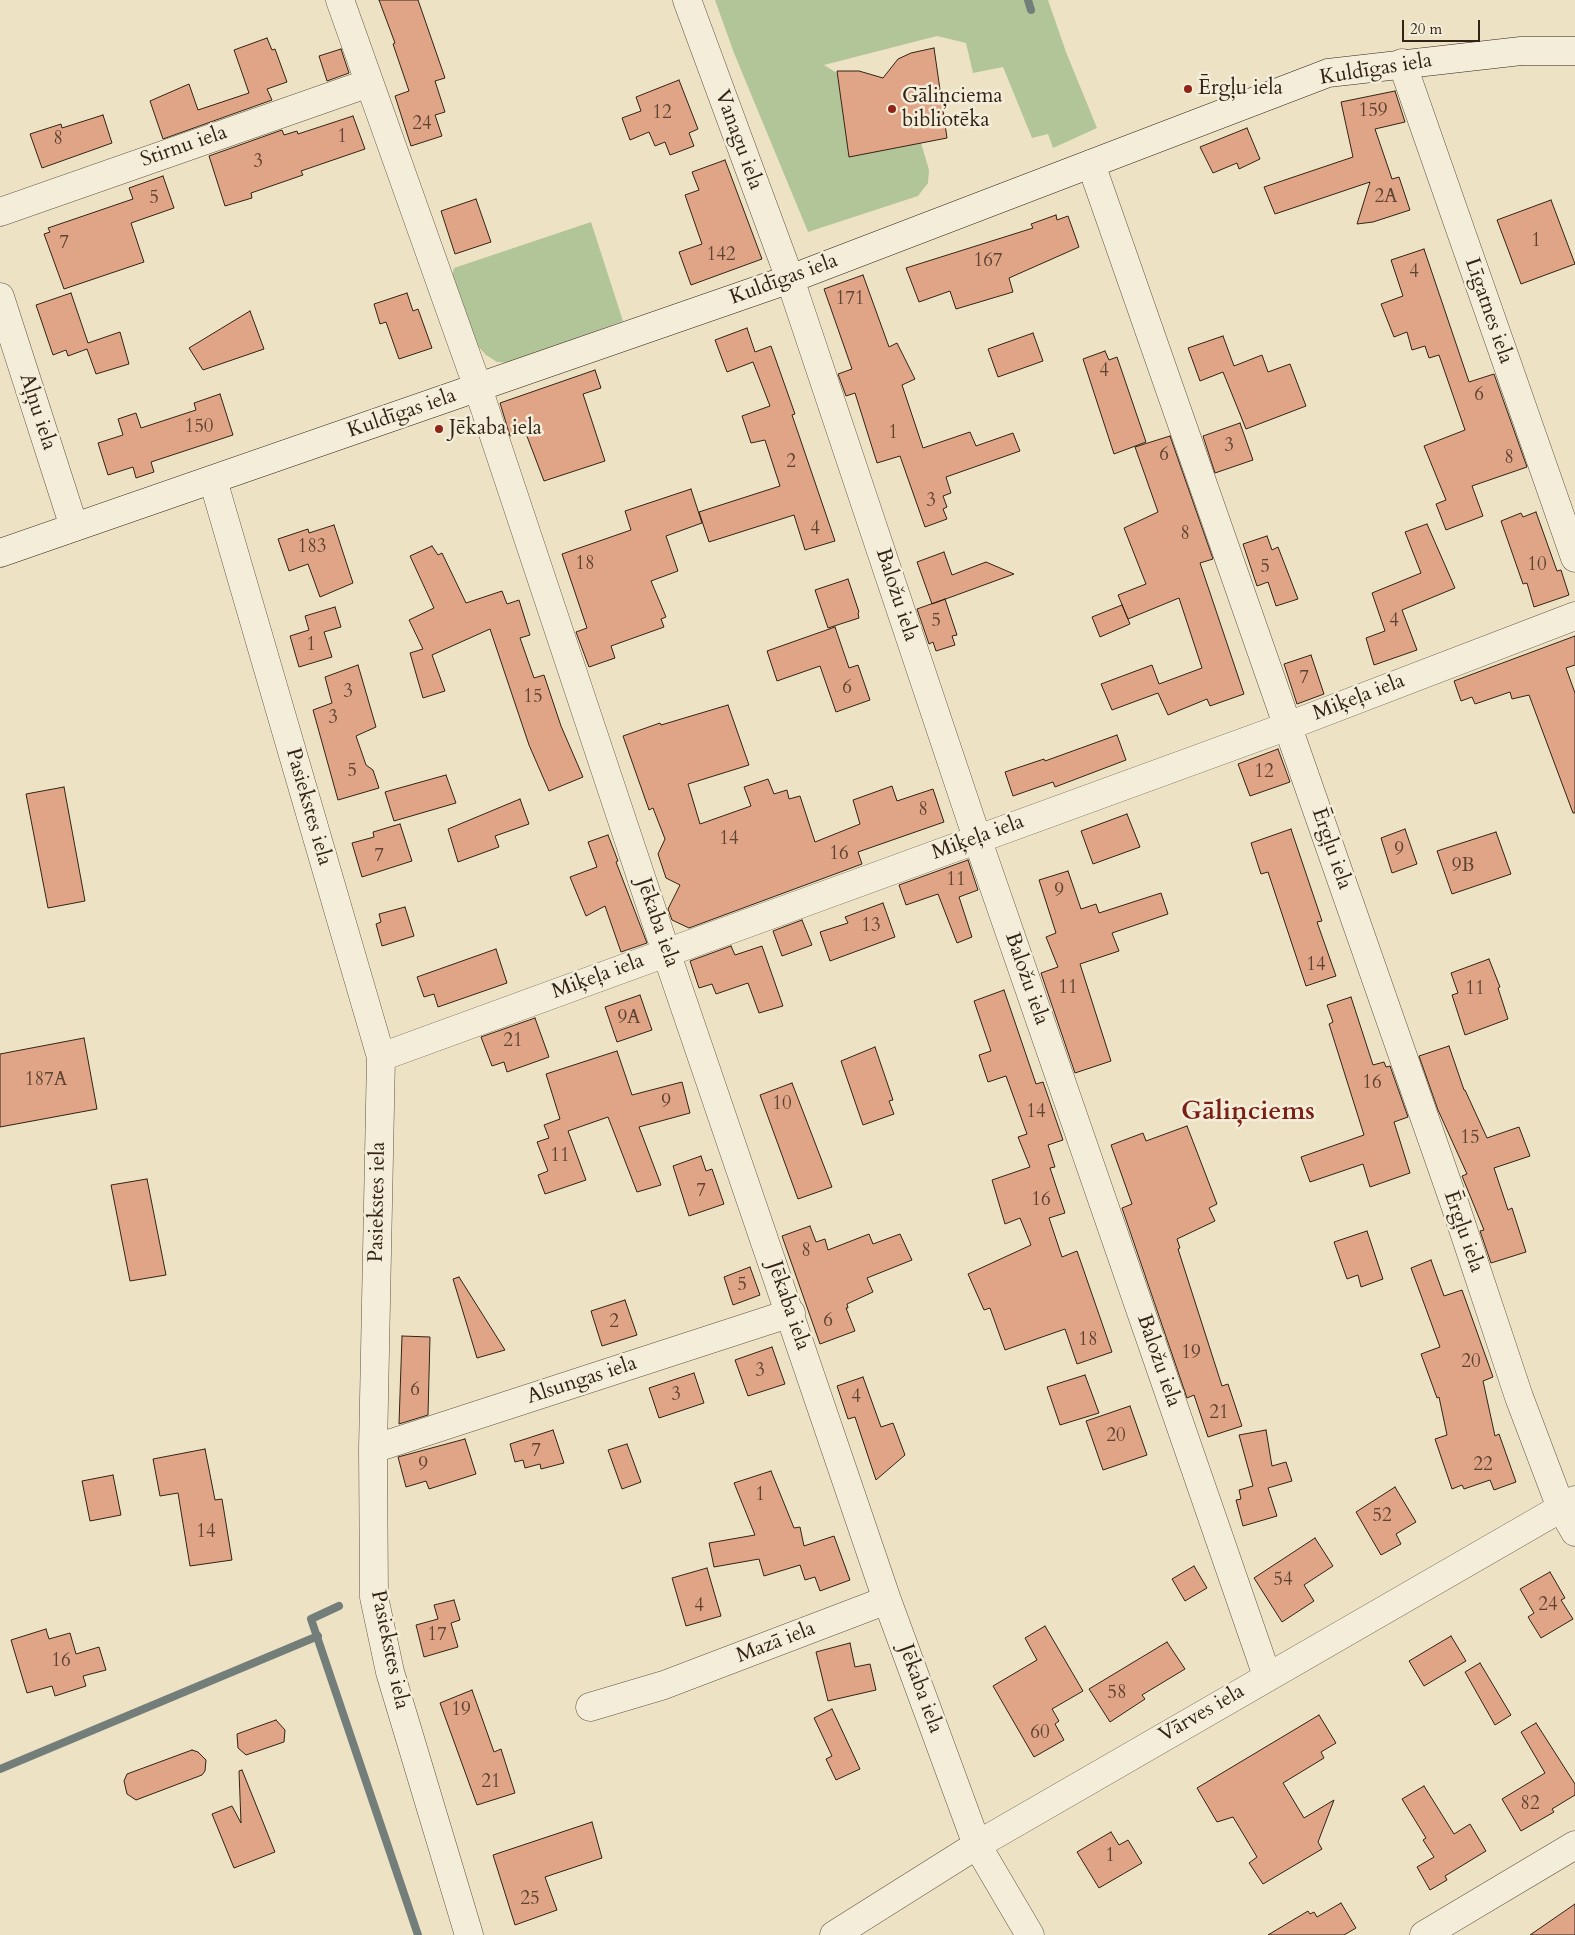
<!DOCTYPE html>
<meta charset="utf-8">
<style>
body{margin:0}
#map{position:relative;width:1575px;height:1935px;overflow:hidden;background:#ede3c4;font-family:Cardo,serif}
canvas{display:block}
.scale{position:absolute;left:1402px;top:20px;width:78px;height:22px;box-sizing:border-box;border:2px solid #322316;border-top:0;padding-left:6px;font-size:15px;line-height:18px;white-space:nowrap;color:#322316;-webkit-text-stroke:4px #f3edd9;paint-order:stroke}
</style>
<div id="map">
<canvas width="1575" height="1935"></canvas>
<div class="scale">20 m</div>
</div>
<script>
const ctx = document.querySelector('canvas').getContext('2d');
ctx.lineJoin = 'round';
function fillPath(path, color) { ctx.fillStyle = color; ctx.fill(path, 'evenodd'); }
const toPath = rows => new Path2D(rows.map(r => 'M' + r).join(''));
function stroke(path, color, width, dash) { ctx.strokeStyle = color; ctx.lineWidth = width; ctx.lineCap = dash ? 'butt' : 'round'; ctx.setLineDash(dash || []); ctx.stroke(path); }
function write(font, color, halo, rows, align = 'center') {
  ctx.font = font + ' Cardo,serif'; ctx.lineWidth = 5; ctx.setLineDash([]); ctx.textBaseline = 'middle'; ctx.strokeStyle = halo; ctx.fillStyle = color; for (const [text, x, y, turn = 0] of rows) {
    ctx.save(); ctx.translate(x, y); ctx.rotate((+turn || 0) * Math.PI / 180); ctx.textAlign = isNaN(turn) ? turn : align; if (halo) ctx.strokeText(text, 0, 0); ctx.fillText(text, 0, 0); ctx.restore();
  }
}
const green = toPath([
 [715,0,1048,0,1066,52,1097,128,1053,148,1048,134,1032,138,1003,67,973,73,966,43,937,36,824,65,837,73,849,157,921,143,929,170,928,183,918,196,808,232,734,53],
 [591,222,623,321,510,363,497,362,486,355,475,343,451,280,454,268]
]);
const stream = toPath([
 [1028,0,1031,10],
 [339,1606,311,1619,418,1935],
 [0,1769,318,1636]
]);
const building = toPath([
 [379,0,418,0,445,78,435,81,445,112,435,115,442,136,411,146,395,96,409,91,393,44,395,43,379,0],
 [267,38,272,50,275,49,287,82,267,89,272,100,163,139,150,101,189,84,198,110,249,93,234,50,267,38],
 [934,48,947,138,849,157,837,71,859,71,883,78,898,59,911,53,934,48],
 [341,49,349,73,327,81,319,56,341,49],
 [679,80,698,129,689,133,694,146,670,155,665,142,655,146,649,132,630,140,622,118,641,111,636,97,679,80],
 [1395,91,1405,122,1375,129,1392,179,1399,177,1410,210,1373,222,1357,224,1370,182,1275,214,1264,187,1353,157,1341,102,1395,91],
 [103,115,112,143,42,168,30,134,61,124,62,128,103,115],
 [353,116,365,149,301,171,303,175,251,193,252,198,225,206,209,156,282,130,284,135,297,131,298,134,353,116],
 [1247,128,1260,159,1239,169,1237,163,1213,173,1200,147,1247,128],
 [725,160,762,259,691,285,679,252,702,244,685,195,699,190,692,172,725,160],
 [163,176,174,208,131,223,144,262,64,289,44,234,50,232,48,228,133,199,129,188,163,176],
 [476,199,491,242,455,254,441,211,476,199],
 [1551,200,1575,264,1521,284,1497,220,1551,200],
 [1056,215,1057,220,1068,216,1079,247,1009,278,1013,292,956,309,950,291,919,302,906,268,1033,228,1031,224,1056,215],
 [1424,249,1469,382,1494,374,1527,467,1472,486,1483,516,1446,530,1436,504,1446,500,1424,446,1465,430,1439,355,1429,358,1425,346,1412,350,1407,332,1394,337,1381,304,1403,296,1391,260,1424,249],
 [863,275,889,347,897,343,915,379,902,385,923,448,970,432,976,446,1013,433,1020,451,946,477,951,493,943,496,947,507,943,509,947,519,925,527,900,456,877,463,855,393,846,396,838,374,852,369,824,289,863,275],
 [71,293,88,343,120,332,129,364,96,374,87,349,68,356,66,350,53,355,36,305,71,293],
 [407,293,413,311,418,309,432,348,399,359,386,322,380,324,374,304,407,293],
 [250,311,264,349,203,370,189,348,250,311],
 [747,328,755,352,771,346,795,414,792,415,835,541,805,550,794,515,709,542,699,512,780,486,765,440,751,443,742,416,770,406,753,362,727,372,715,340,747,328],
 [1033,333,1043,361,998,377,988,349,1033,333],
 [1223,336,1234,366,1262,355,1268,372,1290,364,1306,406,1246,429,1223,372,1200,381,1188,348,1223,336],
 [1105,351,1109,360,1117,357,1146,442,1114,454,1083,359,1105,351],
 [595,370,601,388,583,394,605,461,544,481,525,431,510,436,500,403,595,370],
 [220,394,233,435,151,462,154,472,136,478,133,467,108,475,98,443,123,435,118,419,136,413,141,428,196,410,194,403,220,394],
 [1240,423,1253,460,1215,473,1203,436,1240,423],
 [1170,436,1213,559,1200,563,1244,694,1210,706,1207,699,1168,715,1158,693,1112,710,1101,684,1152,665,1159,684,1202,668,1179,598,1128,619,1118,595,1146,584,1124,528,1158,512,1135,447,1170,436],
 [691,489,702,523,666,536,678,571,651,581,666,617,661,619,664,627,611,646,615,658,589,667,576,632,587,628,562,554,631,530,625,511,691,489],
 [1536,512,1557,571,1561,570,1569,595,1534,607,1527,583,1523,584,1501,521,1521,513,1523,517,1536,512],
 [1427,524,1455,588,1402,610,1417,650,1374,665,1366,638,1385,631,1372,593,1421,573,1405,532,1427,524],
 [334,525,353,583,320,597,308,564,289,571,278,539,308,529,309,533,334,525],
 [1267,536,1272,550,1278,547,1298,599,1276,606,1268,582,1257,586,1243,544,1267,536],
 [432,546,438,555,442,553,466,603,502,591,507,604,519,600,530,635,520,638,534,678,544,675,561,726,583,777,549,791,529,745,490,629,432,655,445,691,423,698,410,653,423,649,409,620,434,608,410,556,432,546],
 [944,552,952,575,986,562,1014,574,932,604,917,562,944,552],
 [848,579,859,612,858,613,859,618,828,628,815,590,848,579],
 [945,599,957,635,952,636,955,645,936,651,933,642,929,644,917,609,945,599],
 [1122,605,1130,624,1100,637,1092,617,1122,605],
 [335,607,341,627,324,632,332,657,299,667,290,636,309,630,305,616,335,607],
 [835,627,849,668,858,665,870,700,836,712,820,666,777,681,767,651,835,627],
 [1575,636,1575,665,1566,668,1575,693,1575,813,1573,813,1529,695,1512,699,1510,692,1475,704,1472,697,1461,701,1454,681,1575,636],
 [1311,655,1324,694,1297,704,1284,664,1311,655],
 [358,665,376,727,356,736,366,765,373,770,379,788,338,800,313,710,332,703,325,677,358,665],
 [728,705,749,765,688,784,700,824,751,806,744,787,768,779,774,794,787,790,789,799,800,796,815,842,860,824,853,800,892,786,897,801,933,789,944,822,858,852,862,864,689,928,672,920,668,909,680,885,666,878,658,854,665,839,653,808,649,810,623,736,660,723,661,725,728,705],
 [1117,735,1126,760,1055,787,1053,782,1013,796,1005,772,1044,759,1045,761,1117,735],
 [1278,749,1290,782,1250,796,1238,764,1278,749],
 [446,775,456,803,394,821,385,792,446,775],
 [64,787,85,901,48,908,26,794,64,787],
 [520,799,529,824,495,836,499,847,458,862,448,829,520,799],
 [1127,814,1140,847,1093,864,1081,831,1127,814],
 [400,824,412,861,362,877,352,843,374,837,373,832,400,824],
 [1291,829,1322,921,1317,922,1336,976,1306,986,1268,872,1261,874,1251,843,1291,829],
 [1405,829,1417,864,1392,873,1381,838,1405,829],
 [1496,832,1511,874,1452,894,1437,851,1496,832],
 [608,835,618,861,616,862,647,943,621,952,605,906,586,916,570,877,597,867,588,842,608,835],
 [968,860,978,890,959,897,972,937,957,943,938,894,906,905,899,885,968,860],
 [1068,871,1081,909,1096,904,1099,913,1161,893,1168,914,1112,933,1119,951,1080,964,1111,1061,1075,1073,1041,973,1058,967,1046,937,1056,933,1039,880,1068,871],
 [883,903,895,937,830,961,820,932,848,923,845,917,883,903],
 [405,907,414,936,382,946,376,924,381,922,379,914,405,907],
 [802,920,812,945,782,956,773,931,802,920],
 [731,946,735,955,762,946,783,1006,759,1013,748,983,716,994,712,984,699,988,690,961,731,946],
 [496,949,507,983,438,1007,434,994,424,997,417,977,496,949],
 [1489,959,1500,987,1498,988,1508,1019,1465,1035,1452,995,1458,993,1451,973,1489,959],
 [1004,990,1036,1084,1043,1082,1063,1140,1048,1145,1055,1167,1050,1168,1065,1213,1049,1218,1062,1257,1077,1251,1112,1352,1077,1364,1065,1329,1005,1350,990,1308,984,1310,968,1274,1031,1245,1020,1218,1005,1224,992,1180,1030,1167,1018,1137,1027,1134,1006,1076,988,1082,979,1055,991,1051,974,1001,1004,990],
 [640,995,652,1030,617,1042,605,1007,640,995],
 [1351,997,1373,1065,1384,1062,1386,1067,1390,1066,1408,1117,1394,1122,1410,1173,1370,1187,1363,1164,1310,1182,1301,1157,1364,1135,1329,1024,1333,1022,1327,1005,1351,997],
 [535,1018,549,1057,507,1072,504,1062,492,1066,481,1037,535,1018],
 [84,1038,97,1109,0,1127,0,1054,84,1038],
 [1449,1046,1464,1090,1465,1090,1487,1138,1519,1127,1530,1156,1494,1168,1508,1210,1512,1208,1526,1252,1491,1263,1480,1231,1484,1230,1462,1176,1467,1174,1438,1110,1419,1056,1449,1046],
 [875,1047,893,1100,889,1101,894,1114,863,1125,841,1061,875,1047],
 [617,1051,632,1095,682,1082,690,1113,639,1127,661,1185,637,1192,608,1117,568,1131,586,1180,545,1194,538,1175,548,1171,537,1142,549,1138,544,1125,560,1119,546,1074,617,1051],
 [792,1083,832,1187,798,1199,760,1095,792,1083],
 [1187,1126,1217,1204,1209,1208,1215,1221,1177,1239,1180,1248,1178,1249,1222,1386,1228,1384,1242,1426,1208,1437,1194,1395,1187,1398,1122,1208,1132,1204,1111,1145,1143,1133,1146,1141,1187,1126],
 [701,1156,706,1171,712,1169,724,1204,689,1216,673,1166,701,1156],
 [147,1179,166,1275,130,1281,111,1185,147,1179],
 [810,1226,816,1242,825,1239,828,1250,869,1234,873,1244,900,1234,912,1260,867,1278,873,1292,847,1304,848,1308,846,1308,855,1331,820,1344,782,1236,810,1226],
 [1367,1231,1383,1279,1361,1287,1358,1275,1347,1279,1334,1242,1367,1231],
 [1431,1260,1444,1296,1462,1290,1493,1377,1483,1381,1495,1436,1499,1434,1516,1482,1494,1490,1490,1480,1464,1489,1462,1485,1452,1489,1435,1439,1447,1435,1439,1397,1437,1398,1421,1354,1440,1347,1411,1268,1431,1260],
 [750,1267,760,1295,733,1305,724,1277,750,1267],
 [459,1277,505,1350,477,1358,453,1279,459,1277],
 [625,1300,637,1335,602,1346,591,1311,625,1300],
 [402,1336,430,1337,428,1415,399,1424,402,1336],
 [772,1347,785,1384,748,1396,735,1360,772,1347],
 [694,1373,704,1403,659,1418,649,1388,694,1373],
 [1085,1375,1099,1413,1060,1425,1047,1387,1085,1375],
 [863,1377,881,1427,893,1423,905,1455,876,1480,855,1417,848,1419,837,1386,863,1377],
 [1130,1406,1147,1455,1103,1470,1086,1421,1130,1406],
 [553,1430,564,1463,541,1469,540,1464,525,1468,523,1460,515,1462,510,1444,553,1430],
 [1266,1430,1272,1466,1286,1462,1292,1481,1268,1488,1277,1516,1243,1526,1236,1500,1241,1499,1239,1490,1253,1486,1239,1435,1266,1430],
 [465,1439,476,1474,429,1489,426,1481,406,1487,398,1457,465,1439],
 [627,1444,641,1482,622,1489,608,1450,627,1444],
 [205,1449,215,1500,222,1499,232,1560,190,1566,178,1493,160,1496,153,1459,205,1449],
 [771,1471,794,1528,800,1527,804,1546,834,1536,850,1580,820,1591,815,1577,805,1580,800,1565,764,1576,759,1559,714,1567,709,1543,755,1535,734,1483,771,1471],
 [113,1475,121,1515,90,1521,82,1481,113,1475],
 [1395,1487,1416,1522,1396,1534,1401,1544,1381,1555,1356,1512,1395,1487],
 [1315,1538,1333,1566,1304,1585,1314,1601,1282,1622,1254,1578,1315,1538],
 [1194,1566,1207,1588,1185,1601,1172,1579,1194,1566],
 [707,1568,721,1616,686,1626,672,1578,707,1568],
 [1550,1572,1565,1598,1561,1600,1573,1619,1541,1638,1528,1617,1534,1613,1520,1589,1550,1572],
 [454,1600,460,1620,451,1623,458,1647,424,1657,416,1625,438,1619,434,1605,454,1600],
 [1045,1626,1083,1691,1052,1709,1059,1721,1055,1724,1064,1740,1034,1757,993,1686,1037,1660,1025,1638,1045,1626],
 [46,1629,49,1639,70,1633,76,1654,99,1647,106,1670,83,1676,86,1686,55,1696,52,1686,27,1693,11,1640,46,1629],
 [1451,1636,1466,1661,1424,1686,1409,1661,1451,1636],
 [1167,1642,1185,1669,1142,1695,1145,1699,1110,1722,1089,1689,1167,1642],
 [850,1643,855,1667,870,1664,876,1690,828,1701,816,1652,850,1643],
 [1480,1663,1511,1715,1495,1725,1465,1672,1480,1663],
 [472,1690,494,1752,501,1749,515,1793,477,1805,440,1703,472,1690],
 [832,1709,860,1769,836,1780,826,1759,832,1756,814,1718,832,1709],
 [1319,1715,1336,1743,1321,1752,1324,1758,1283,1783,1304,1818,1334,1800,1318,1842,1322,1849,1263,1884,1249,1863,1257,1857,1233,1817,1217,1822,1197,1788,1319,1715],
 [276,1720,285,1730,284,1742,246,1755,238,1748,237,1734,276,1720],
 [1536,1723,1575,1784,1575,1795,1552,1809,1554,1812,1521,1831,1502,1799,1545,1773,1521,1732,1536,1723],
 [192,1750,198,1752,206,1760,205,1771,202,1775,136,1800,127,1794,124,1781,127,1774,192,1750],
 [242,1770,275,1852,234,1868,212,1814,232,1806,241,1823,239,1771,242,1770],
 [1424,1786,1454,1834,1470,1824,1486,1851,1445,1876,1447,1880,1430,1890,1417,1867,1434,1857,1423,1840,1426,1838,1402,1799,1424,1786],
 [592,1822,602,1858,545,1877,557,1910,515,1925,493,1855,592,1822],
 [1111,1832,1119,1845,1128,1840,1142,1863,1099,1888,1077,1852,1111,1832],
 [1341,1903,1356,1928,1344,1935,1268,1935,1308,1911,1310,1914,1314,1912,1317,1917,1341,1903],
 [1575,1904,1575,1935,1530,1935,1575,1904]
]);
const street = toPath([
 [340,0,478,388,666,952,887,1600,977,1845,1030,1935],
 [687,0,790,279,977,838,1267,1676],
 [1402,63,1575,558],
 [1091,164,1454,1202,1519,1397,1561,1508,1575,1532],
 [0,212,369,83],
 [0,297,74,527],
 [213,480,381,1057,373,1449,374,1597,390,1672,469,1935],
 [381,1057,1288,726,1575,616],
 [373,1449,791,1313],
 [590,1707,664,1685,887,1600],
 [834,1935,977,1845,1575,1500],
 [1424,1935,1575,1845]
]);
const secondary = toPath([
 [0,553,790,279,1328,73,1521,51,1575,51]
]);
const markers = [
 [1188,89,5,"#8f2418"],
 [892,109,5,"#8f2418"],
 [439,429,5,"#8f2418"]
];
const numberNames = [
 ["159",1373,112],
 ["12",662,114],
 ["24",422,125],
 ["1",342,138],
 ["8",58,140],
 ["3",258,163],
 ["2A",1386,198],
 ["5",154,199],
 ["1",1536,242],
 ["7",64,244],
 ["142",721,256],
 ["167",988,262],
 ["4",1414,273],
 ["171",850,300],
 ["4",1104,372],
 ["6",1479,396],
 ["150",199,428],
 ["1",893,434],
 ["3",1229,447],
 ["6",1164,456],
 ["8",1509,459],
 ["2",791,463],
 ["3",931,502],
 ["4",815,530],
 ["8",1185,535],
 ["183",312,548],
 ["18",585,565],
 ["10",1537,566],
 ["5",1265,568],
 ["5",936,622],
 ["4",1394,622],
 ["1",311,646],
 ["7",1304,679],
 ["6",847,689],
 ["3",348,693],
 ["15",533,698],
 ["3",333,719],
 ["5",352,772],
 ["12",1264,773],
 ["8",923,811],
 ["14",729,840],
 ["9",1399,851],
 ["16",839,855],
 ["7",379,857],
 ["9B",1463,867],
 ["11",956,881],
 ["9",1059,892],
 ["13",871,927],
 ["14",1316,966],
 ["11",1068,989],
 ["11",1475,990],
 ["9A",629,1019],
 ["21",513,1042],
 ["187A",46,1081],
 ["16",1372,1084],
 ["9",666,1103],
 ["10",782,1105],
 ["14",1036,1113],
 ["15",1470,1139],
 ["11",560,1157],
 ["7",701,1192],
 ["16",1041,1201],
 ["8",806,1252],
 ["5",742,1286],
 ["6",828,1322],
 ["2",614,1323],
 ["18",1088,1341],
 ["19",1191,1354],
 ["20",1471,1363],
 ["3",760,1372],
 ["6",415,1391],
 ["3",676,1396],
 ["4",856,1398],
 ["21",1219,1414],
 ["20",1116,1437],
 ["7",536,1452],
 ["9",423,1466],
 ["22",1483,1466],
 ["1",760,1496],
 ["52",1382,1517],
 ["14",206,1533],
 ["54",1283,1581],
 ["24",1548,1606],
 ["4",699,1607],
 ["17",437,1636],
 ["16",61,1662],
 ["58",1117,1694],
 ["19",461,1711],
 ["60",1040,1734],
 ["21",491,1783],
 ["82",1530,1805],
 ["1",1110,1857],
 ["25",530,1900]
];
const streetNames = [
 ["Kuldīgas iela",1376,70,-9],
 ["Vanagu iela",738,140,70],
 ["Stirnu iela",184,147,-19],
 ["Kuldīgas iela",784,280,-20],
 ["Līgatnes iela",1488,311,71],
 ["Aļņu iela",37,412,72],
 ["Kuldīgas iela",402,414,-19],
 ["Baložu iela",896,595,72],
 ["Miķeļa iela",1359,698,-21],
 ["Pasiekstes iela",308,807,74],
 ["Miķeļa iela",978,838,-20],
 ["Ērgļu iela",1331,849,71],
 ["Jēkaba iela",657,923,71],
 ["Miķeļa iela",598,977,-20],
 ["Baložu iela",1026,979,71],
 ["Pasiekstes iela",378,1202,-89],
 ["Ērgļu iela",1463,1232,71],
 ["Jēkaba iela",788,1306,71],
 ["Baložu iela",1158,1361,71],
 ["Alsungas iela",582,1381,-18],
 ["Mazā iela",776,1643,-21],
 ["Pasiekstes iela",389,1650,78],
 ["Jēkaba iela",920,1689,70],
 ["Vārves iela",1202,1714,-30]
];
const poiNames = [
 ["Ērgļu iela",1198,89],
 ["Gāliņciema",902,97],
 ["bibliotēka",902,121],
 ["Jēkaba iela",449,429]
];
const districtNames = [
 ["Gāliņciems",1248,1113]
];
fillPath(green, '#b2c599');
stroke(stream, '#737e7b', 8);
fillPath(building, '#e0a486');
stroke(building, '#322316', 1);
stroke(street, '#615342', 29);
stroke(secondary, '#322316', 29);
stroke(street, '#f3edd9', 28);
stroke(secondary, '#f3edd9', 28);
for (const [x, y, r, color] of markers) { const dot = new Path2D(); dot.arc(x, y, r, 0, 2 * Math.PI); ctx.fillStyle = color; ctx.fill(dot); stroke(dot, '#f3edd9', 2); }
write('19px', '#5e4332', null, numberNames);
write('21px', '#322316', '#f3edd9', streetNames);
write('21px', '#322316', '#f3edd9', poiNames, 'left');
write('bold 26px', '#7a1f14', '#f3edd9', districtNames);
</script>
